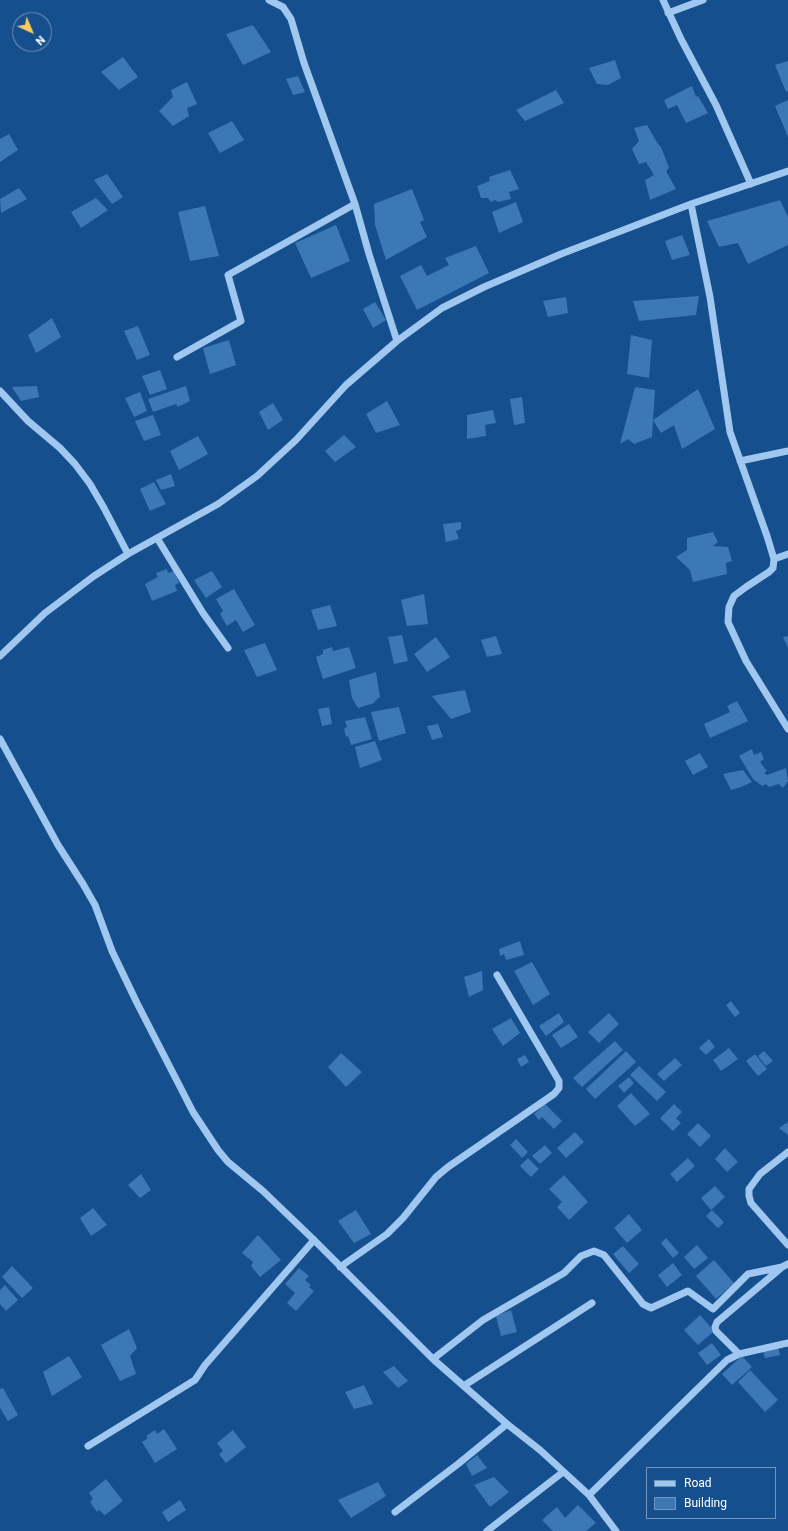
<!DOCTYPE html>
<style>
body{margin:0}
#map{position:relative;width:788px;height:1531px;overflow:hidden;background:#154f8d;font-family:Roboto,sans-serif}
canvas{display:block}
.legend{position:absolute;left:646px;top:1467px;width:130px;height:52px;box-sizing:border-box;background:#154f8d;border:1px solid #7395bb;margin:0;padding:5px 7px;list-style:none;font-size:12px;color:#fff}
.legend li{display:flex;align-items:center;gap:8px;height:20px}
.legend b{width:20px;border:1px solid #7395bb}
.north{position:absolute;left:12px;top:12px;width:40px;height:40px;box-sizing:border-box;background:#154f8d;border:1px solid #7395bb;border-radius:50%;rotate:136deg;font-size:11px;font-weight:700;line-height:16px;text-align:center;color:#fff}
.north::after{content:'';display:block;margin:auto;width:14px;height:18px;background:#ffca5f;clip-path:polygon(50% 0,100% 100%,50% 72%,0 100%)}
</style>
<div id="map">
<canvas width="788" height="1531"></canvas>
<ul class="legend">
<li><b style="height:5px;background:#a0c7f0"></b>Road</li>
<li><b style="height:11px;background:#3d78b6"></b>Building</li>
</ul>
<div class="north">N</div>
</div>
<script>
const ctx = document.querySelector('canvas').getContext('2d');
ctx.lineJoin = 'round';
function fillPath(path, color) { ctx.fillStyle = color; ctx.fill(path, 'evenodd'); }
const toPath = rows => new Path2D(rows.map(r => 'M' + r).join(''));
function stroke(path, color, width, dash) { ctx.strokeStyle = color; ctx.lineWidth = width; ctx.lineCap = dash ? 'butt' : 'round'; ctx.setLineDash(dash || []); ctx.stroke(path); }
const building = toPath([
 [253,25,271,52,243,65,226,34],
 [123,57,138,77,119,90,101,72],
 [615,60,621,78,608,85,597,84,589,68],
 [788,61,788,91,786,92,775,65],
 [298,76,305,92,293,95,286,79],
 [187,82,197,104,187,108,189,116,173,126,159,111,173,97,171,90],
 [692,86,696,97,686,101,698,96,708,113,686,123,677,105,668,109,664,100],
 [556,90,564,103,525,121,516,110],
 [788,100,788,137,775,106],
 [232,121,244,140,220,153,208,133],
 [647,125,658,144,661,147,669,168,666,171,676,189,650,200,645,180,654,175,646,162,639,164,632,149,639,141,634,128],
 [9,134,18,150,0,162,0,139],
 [510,170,519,189,509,192,511,199,498,202,495,200,491,202,488,198,481,198,477,186,490,181,489,177],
 [107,174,123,197,112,204,94,180],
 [19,188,27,199,1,213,0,199],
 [412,189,424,220,420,222,427,237,386,260,375,225,374,204],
 [96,198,108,210,81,228,71,212],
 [780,200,788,217,788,245,748,264,738,243,719,247,707,221],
 [516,202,523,222,499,233,492,212],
 [205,206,219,256,190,261,178,212],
 [336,225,350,261,311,278,295,243],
 [682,235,690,255,672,260,665,241],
 [476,246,489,273,417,310,400,276,421,265,427,276,449,265,445,258],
 [699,296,696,315,639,321,633,301],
 [566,297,568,313,548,317,543,301],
 [375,302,386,320,373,328,363,309],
 [52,318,61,337,36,353,28,335],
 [138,326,150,355,137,360,124,331],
 [631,335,652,340,649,378,627,374],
 [229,340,236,365,210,374,203,348],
 [160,370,167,389,150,395,142,376],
 [37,386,39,397,21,401,12,387],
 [186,386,190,401,178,407,176,404,153,412,148,399],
 [635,387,655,390,652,437,634,444,628,439,620,444],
 [698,389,715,429,682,449,674,425,661,433,653,420],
 [140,392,147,411,134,417,125,398],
 [522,397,525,423,514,425,510,399],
 [387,401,400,425,376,433,366,414],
 [273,403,283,420,268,430,259,412],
 [493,410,496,423,485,425,486,436,467,439,467,415],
 [153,415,161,435,144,441,135,421],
 [344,435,356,447,335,462,325,451],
 [198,436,208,454,179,470,170,451],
 [171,474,175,486,161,490,156,480],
 [154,482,166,504,150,511,140,489],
 [461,522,461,529,456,531,459,539,446,542,443,524],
 [713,532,718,542,713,546,728,547,732,561,726,563,727,574,693,582,690,570,676,557,687,550,687,538],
 [167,569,168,573,174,571,179,583,175,585,177,591,152,601,145,584,158,577,156,573],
 [212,571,222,587,206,598,194,580],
 [234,589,255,625,243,632,236,620,227,626,220,614,223,611,216,599],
 [424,594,428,624,407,626,401,600],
 [330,605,337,626,318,630,311,610],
 [402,635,408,661,394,664,388,637],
 [496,636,502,654,487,657,481,640],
 [788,636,788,648,783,637],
 [436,637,450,657,427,672,414,654],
 [265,643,277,670,257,677,244,650],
 [332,647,333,651,349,647,356,668,323,679,316,657,323,654,323,650],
 [376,672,380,697,376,700,374,703,358,708,352,698,349,680],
 [465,690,471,712,451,719,432,696],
 [737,701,748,721,710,738,704,724,730,712,727,706],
 [329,707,332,724,322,726,318,709],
 [399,707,406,733,379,741,371,712],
 [365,717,372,739,351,745,348,736,346,737,344,729,347,727,345,721],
 [438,724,443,737,432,740,427,726],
 [375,741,382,760,360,768,355,747],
 [752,749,754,755,761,752,764,759,760,762,767,771,764,773,767,775,786,768,788,781,783,788,779,784,769,787,766,784,762,786,753,779,739,756],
 [700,753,708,767,693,775,685,761],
 [743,770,752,782,741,787,731,790,723,774],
 [520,941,524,955,506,960,504,954,500,956,499,949],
 [532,962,550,994,533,1005,514,971],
 [482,971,483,990,469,997,464,977],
 [731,1001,740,1013,735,1017,726,1005],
 [559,1013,564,1022,546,1036,539,1026],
 [609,1013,619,1024,599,1043,588,1032],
 [511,1018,520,1033,503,1046,492,1029],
 [569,1024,578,1037,561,1048,552,1035],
 [709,1039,715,1047,706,1055,699,1048],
 [615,1041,623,1050,582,1087,573,1078],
 [729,1048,738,1059,721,1071,713,1060],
 [626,1051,636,1062,595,1099,586,1089],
 [764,1051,773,1061,766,1066,758,1056],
 [341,1053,362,1072,346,1087,328,1067],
 [755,1054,767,1069,758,1076,746,1061],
 [525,1055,529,1062,521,1067,517,1059],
 [675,1058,682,1065,664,1081,657,1074],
 [639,1066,666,1092,657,1101,630,1075],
 [629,1077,634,1083,624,1093,618,1086],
 [631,1093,650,1114,635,1126,617,1106],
 [545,1104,562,1121,554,1129,542,1117,539,1120,534,1114],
 [674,1104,682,1112,676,1118,681,1123,673,1131,660,1118],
 [788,1122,788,1135,779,1128],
 [698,1123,711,1136,700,1147,687,1134],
 [575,1132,584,1142,566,1158,557,1148],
 [516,1139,528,1152,522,1158,510,1145],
 [545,1145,552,1153,540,1164,532,1156],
 [725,1148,738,1162,727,1172,715,1159],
 [528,1158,539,1169,531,1177,520,1166],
 [688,1158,695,1166,677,1182,670,1174],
 [141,1174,151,1190,140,1198,128,1185],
 [564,1175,588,1202,569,1220,557,1207,562,1202,549,1189],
 [715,1186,725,1197,711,1210,701,1198],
 [93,1208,107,1225,91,1236,80,1218],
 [356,1210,371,1234,354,1243,338,1221],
 [712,1210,724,1222,718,1228,706,1216],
 [629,1214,642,1230,627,1243,614,1228],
 [258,1235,281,1260,260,1277,251,1266,253,1262,242,1253],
 [666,1238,679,1253,673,1258,661,1243],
 [697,1245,708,1258,694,1269,684,1257],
 [623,1246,639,1264,629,1273,613,1254],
 [714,1260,734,1283,716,1299,696,1276],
 [673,1263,682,1275,667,1287,658,1275],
 [12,1266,33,1288,22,1298,2,1277],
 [299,1268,309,1276,305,1280,311,1285,309,1287,314,1291,296,1311,287,1303,295,1293,285,1284],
 [5,1285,18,1300,6,1311,0,1304,0,1290],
 [511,1310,517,1332,501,1336,496,1316],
 [700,1315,714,1331,698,1345,684,1330],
 [129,1329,137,1348,130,1356,136,1374,120,1381,101,1345],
 [712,1343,721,1355,707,1365,698,1353],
 [778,1348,780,1355,765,1358,763,1351],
 [69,1356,82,1377,52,1396,43,1372],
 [742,1356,752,1367,732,1385,722,1374],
 [394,1366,408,1381,398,1388,383,1372],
 [750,1370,778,1400,765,1412,738,1382],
 [364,1385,373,1404,354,1409,345,1392],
 [3,1388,18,1415,8,1421,0,1408,0,1389],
 [164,1429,177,1449,155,1463,142,1442,148,1438,146,1436,155,1430,157,1434],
 [233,1430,246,1447,226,1463,219,1454,223,1451,217,1443],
 [477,1455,487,1468,472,1476,466,1464],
 [494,1477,509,1492,490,1507,474,1485],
 [106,1479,123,1501,105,1515,99,1510,97,1512,90,1502,93,1499,89,1493],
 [378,1482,386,1496,351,1518,338,1500],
 [180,1500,186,1510,168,1522,162,1512],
 [578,1505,596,1523,586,1531,553,1531,542,1520,557,1507,565,1518]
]);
const minor = toPath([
 [269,0,283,7,291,19,304,63,355,204,369,254,397,341],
 [663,0,681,39,716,105,751,184],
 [668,13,703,0],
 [691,204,710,297,730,432,767,536,774,559,773,568,769,572,746,587,734,596,729,607,728,622,746,661,788,729],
 [177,357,241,321,228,275,355,204],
 [0,391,28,421,60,448,75,464,90,484,104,508,128,554],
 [740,461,788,451],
 [157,538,203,613,228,648],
 [774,559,788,554],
 [0,656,45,613,94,576,128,554,218,504,257,476,296,440,346,385,397,341,442,308,484,287,561,254,691,204,788,171],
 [0,739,58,845,83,884,95,905,112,951,137,1003,193,1112,218,1150,228,1162,263,1191,314,1240,433,1359,507,1424,540,1450,589,1495,616,1531],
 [788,1152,760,1174,749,1189,749,1196,751,1203,788,1245],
 [340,1267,387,1234,403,1218,436,1177,448,1167,554,1094,559,1088,559,1081,497,975],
 [739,1354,716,1331,715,1327,717,1322,723,1317,781,1268],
 [433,1359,483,1320,564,1273,581,1256,594,1251,604,1255,643,1304,651,1308,688,1291,713,1309,748,1274,782,1267,788,1264],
 [465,1385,592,1303],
 [88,1446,195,1380,205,1365,314,1240],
 [589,1495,727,1360,739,1354,788,1343],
 [395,1512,458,1464,507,1424],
 [487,1531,563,1472]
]);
fillPath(building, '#3d78b6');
stroke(minor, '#a0c7f0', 7);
</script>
